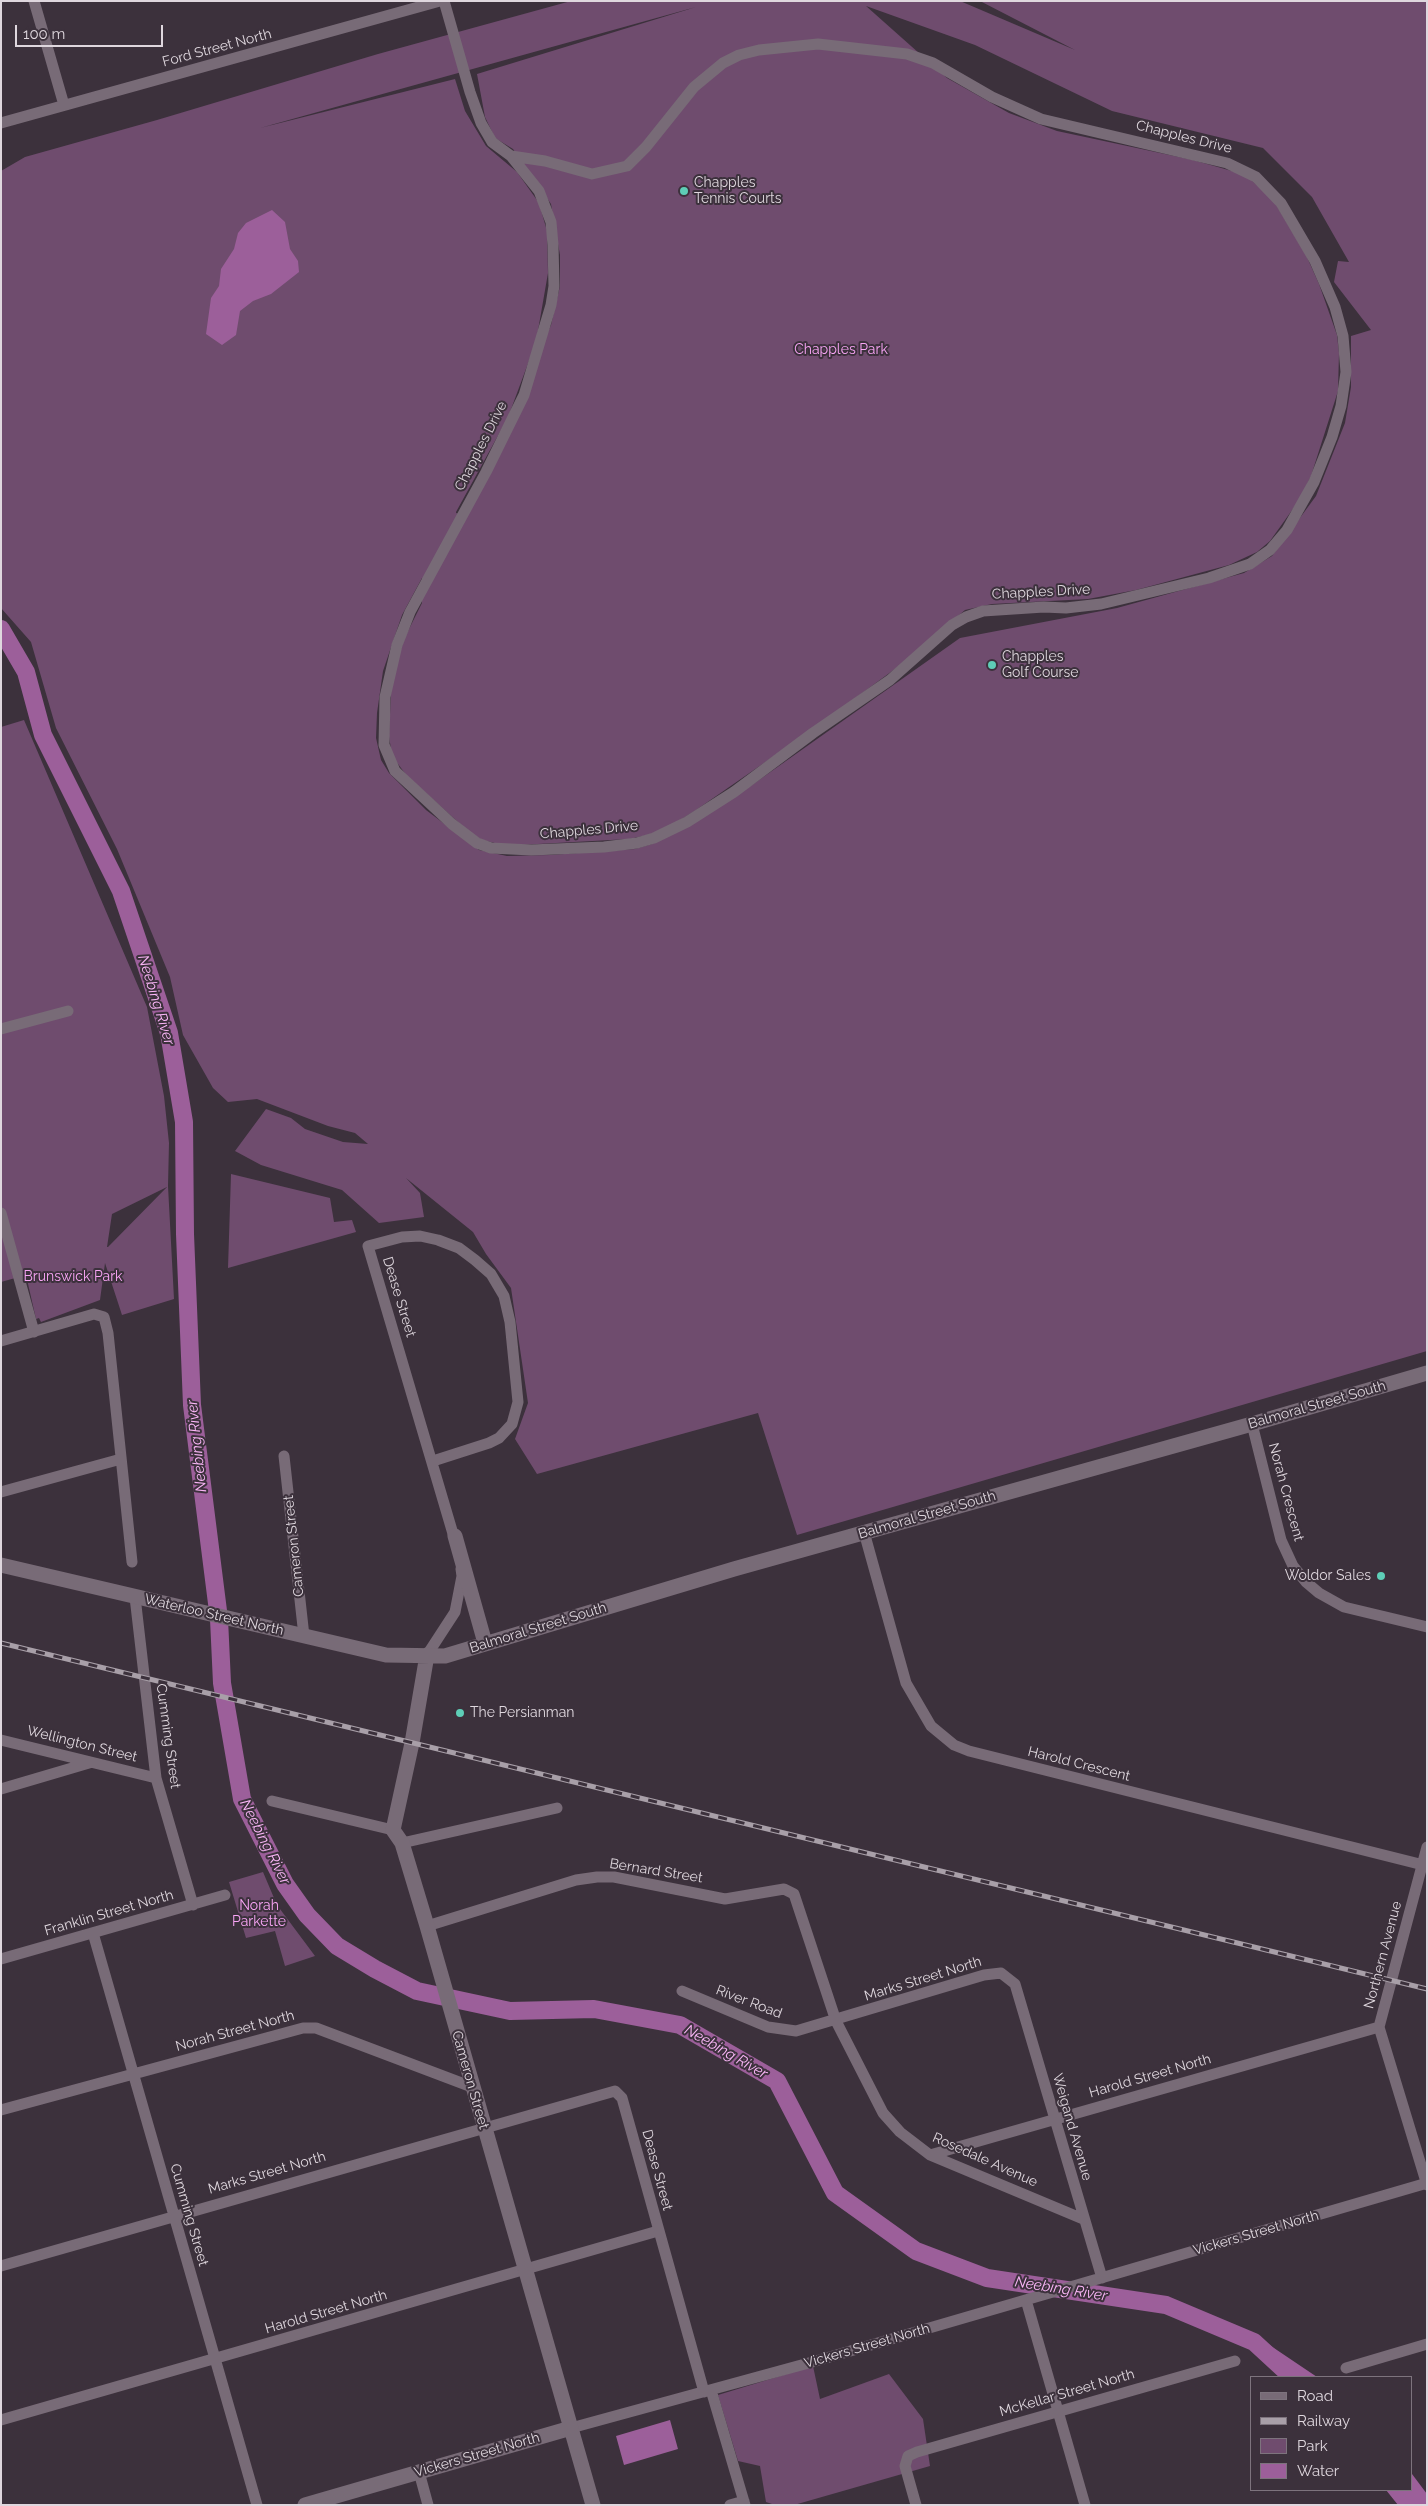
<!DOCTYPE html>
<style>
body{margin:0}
#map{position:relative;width:1428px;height:2506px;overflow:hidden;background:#3c313c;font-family:Raleway,sans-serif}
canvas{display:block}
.frame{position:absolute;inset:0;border:2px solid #dfd7de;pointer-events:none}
.legend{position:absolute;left:1250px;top:2376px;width:162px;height:115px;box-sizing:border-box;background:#3c313c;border:1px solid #7d737d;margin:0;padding:6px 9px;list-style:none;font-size:15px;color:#dfd7de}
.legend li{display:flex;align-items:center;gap:10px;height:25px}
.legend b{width:25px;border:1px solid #7d737d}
.scale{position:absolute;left:15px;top:25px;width:148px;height:22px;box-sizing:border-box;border:2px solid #dfd7de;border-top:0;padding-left:6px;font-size:15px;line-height:18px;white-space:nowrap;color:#dfd7de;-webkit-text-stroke:4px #3c313c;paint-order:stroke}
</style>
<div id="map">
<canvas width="1428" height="2506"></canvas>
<div class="frame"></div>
<ul class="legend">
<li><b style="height:6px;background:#786b77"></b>Road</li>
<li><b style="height:6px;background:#a89fa8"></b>Railway</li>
<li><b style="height:14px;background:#6f4c6e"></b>Park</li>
<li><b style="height:14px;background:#9c5f9a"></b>Water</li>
</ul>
<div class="scale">100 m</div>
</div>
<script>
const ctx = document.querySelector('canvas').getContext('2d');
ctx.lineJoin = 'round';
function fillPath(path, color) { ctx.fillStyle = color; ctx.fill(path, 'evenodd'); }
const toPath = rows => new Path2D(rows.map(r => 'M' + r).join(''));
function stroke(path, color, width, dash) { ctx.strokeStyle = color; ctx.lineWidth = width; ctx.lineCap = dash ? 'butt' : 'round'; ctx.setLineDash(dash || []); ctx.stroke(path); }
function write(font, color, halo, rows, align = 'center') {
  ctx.font = font + ' Raleway,sans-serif'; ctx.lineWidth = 4; ctx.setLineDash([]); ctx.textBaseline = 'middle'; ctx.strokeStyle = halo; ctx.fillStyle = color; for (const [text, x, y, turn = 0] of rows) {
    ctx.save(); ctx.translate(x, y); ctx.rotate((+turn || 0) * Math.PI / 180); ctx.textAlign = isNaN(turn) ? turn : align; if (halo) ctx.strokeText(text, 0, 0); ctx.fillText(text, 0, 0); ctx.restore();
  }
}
const green = toPath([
 [571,1,960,1,1075,50,980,1,1427,1,1427,1351,797,1535,758,1413,537,1474,515,1439,528,1403,511,1288,486,1254,473,1232,406,1178,420,1193,424,1217,379,1223,342,1190,261,1165,235,1151,266,1109,291,1118,305,1129,343,1142,368,1144,355,1133,328,1126,257,1099,228,1102,213,1088,183,1035,170,977,117,849,56,728,31,642,1,608,1,171,25,157,157,120,378,54],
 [866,6,975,45,1112,111,1263,148,1312,197,1349,262,1338,261,1334,282,1371,330,1351,336,1351,387,1345,423,1316,496,1272,556,1244,573,1117,608,960,638,752,785,652,844,635,849,550,855,507,856,479,850,426,810,389,773,381,760,376,738,377,713,383,671,402,615,422,578,422,603,405,637,396,664,391,693,389,736,392,756,407,776,468,831,482,840,499,844,520,845,629,839,648,835,669,827,696,810,816,727,903,663,965,610,992,604,1088,599,1136,590,1229,565,1257,552,1270,541,1300,499,1311,476,1338,391,1339,353,1337,335,1319,284,1306,255,1274,201,1246,175,1193,160,1057,131,1009,113,947,78],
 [696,7,477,74,485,117,495,138,513,149,551,204,560,255,560,286,551,325,507,420,536,342,548,273,547,231,539,203,517,172,486,146,465,111,455,79,260,128],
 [506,421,463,515,456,513,456,512],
 [24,720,147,1007,164,1096,169,1143,168,1186,174,1299,122,1315,105,1263,100,1300,41,1322,39,1318,36,1319,26,1275,1,1282,1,727],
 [167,1187,108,1247,107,1247,112,1214],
 [231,1174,330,1198,334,1222,352,1220,356,1232,228,1268],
 [263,1872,277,1905,315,1956,285,1966,275,1931,246,1938,229,1882],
 [813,2366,820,2399,889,2374,923,2419,930,2466,794,2505,775,2505,766,2502,760,2466,738,2461,718,2395]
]);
const water = toPath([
 [272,210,285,222,290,249,298,261,299,272,271,294,253,301,240,311,236,335,222,345,206,334,211,298,219,286,221,269,234,249,238,233,246,223],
 [1268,2344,1317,2377,1287,2377,1257,2354],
 [670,2420,678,2449,624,2465,616,2436],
 [1412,2474,1427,2494,1427,2505,1398,2505,1386,2490,1412,2490]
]);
const river = toPath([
 [1,629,26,672,43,735,121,891,169,1033,184,1122,185,1234,192,1405,219,1619,222,1683,242,1799,285,1884,307,1915,337,1946,375,1969,417,1991,510,2011,594,2009,680,2025,777,2081,835,2193,916,2251,987,2278,1166,2305,1254,2342,1292,2377]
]);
const street = toPath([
 [34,1,64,105],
 [444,1,470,92,481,123,492,142,511,156,539,191,551,222,553,245,554,286,551,305,524,395,486,472,410,612,397,645,385,697,384,745,395,771,452,824,477,843,491,848,531,850,604,847,637,843,654,838,687,822,734,792,813,733,890,680,952,625,966,617,983,611,1044,607,1066,608,1101,604,1209,578,1250,564,1270,550,1287,530,1314,482,1332,437,1341,406,1346,372,1343,336,1335,307,1315,261,1281,203,1256,177,1227,163,1041,119,992,97,933,63,907,54,818,44,759,50,739,55,723,63,694,87,646,147,627,166,592,174,545,161,511,156],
 [1,123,440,1],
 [1,1029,68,1011],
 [1,1213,34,1332],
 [1,1341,94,1314,104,1317,108,1333,132,1562],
 [1252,1424,1281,1540,1293,1566,1306,1582,1319,1593,1344,1607,1427,1627],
 [284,1456,304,1636],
 [433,1461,489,1443,499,1438,512,1424,518,1402,510,1322,504,1296,491,1274,475,1260,459,1248,438,1240,420,1236,402,1237,368,1246,456,1544],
 [1,1492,121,1459],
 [864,1532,906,1683,931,1726,954,1745,969,1751,1427,1866],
 [135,1597,156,1778,193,1905],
 [427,1655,455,1612,462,1576,461,1569],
 [1,1740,156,1778],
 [1,1789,89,1763],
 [272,1801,393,1830],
 [402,1843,557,1808],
 [1427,1847,1379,2027,1427,2185],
 [427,1926,576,1880,597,1877,614,1877,725,1899,784,1889,794,1894,836,2021,883,2113,900,2132,930,2155,1083,2219],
 [93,1933,257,2505],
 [1,1959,225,1895],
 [682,1991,768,2027,796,2031,984,1975,1001,1973,1015,1984,1102,2278],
 [1,2110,303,2028,316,2028,472,2087],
 [930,2155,1379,2027],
 [1,2266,615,2091,622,2098,704,2392],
 [1026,2300,1085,2505],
 [1346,2368,1427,2344],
 [711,2390,745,2505],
 [1,2420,658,2231],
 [571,2428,816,2361,1427,2183],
 [419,2472,428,2505],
 [730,2505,744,2501],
 [916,2505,905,2466,908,2456,917,2452,1235,2361]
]);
const secondary = toPath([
 [455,1536,485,1643],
 [1,1565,386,1655,445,1656,734,1569,1252,1424,1427,1373],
 [427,1655,412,1743,393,1830,402,1843,427,1926,593,2505],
 [305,2505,571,2428]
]);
const rail = toPath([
 [1,1643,1427,1989]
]);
const markers = [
 [684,191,5,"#5eceb7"],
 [992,665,5,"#5eceb7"],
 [1381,1576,5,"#5eceb7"],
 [460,1713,5,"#5eceb7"]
];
const streetNames = [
 ["Ford Street North",217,48,-15],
 ["Chapples Drive",1184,137,14],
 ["Chapples Drive",481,446,-63],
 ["Chapples Drive",1041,592,-3],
 ["Chapples Drive",589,830,-5],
 ["Dease Street",399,1297,73],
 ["Balmoral Street South",1317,1405,-16],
 ["Norah Crescent",1286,1492,75],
 ["Balmoral Street South",927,1515,-16],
 ["Cameron Street",294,1546,-96],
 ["Waterloo Street North",214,1615,13],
 ["Balmoral Street South",538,1628,-17],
 ["Cumming Street",168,1736,82],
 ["Wellington Street",82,1744,14],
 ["Harold Crescent",1079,1764,14],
 ["Bernard Street",656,1871,9],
 ["Franklin Street North",109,1913,-16],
 ["Northern Avenue",1383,1955,-75],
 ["Marks Street North",923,1979,-17],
 ["River Road",749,2002,21],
 ["Norah Street North",235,2031,-15],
 ["Harold Street North",1150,2076,-16],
 ["Cameron Street",470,2080,74],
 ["Weigand Avenue",1072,2127,74],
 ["Rosedale Avenue",985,2160,24],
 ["Dease Street",657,2170,75],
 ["Marks Street North",267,2173,-16],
 ["Cumming Street",189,2215,74],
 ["Vickers Street North",1256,2233,-16],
 ["Harold Street North",326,2312,-16],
 ["Vickers Street North",867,2346,-16],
 ["McKellar Street North",1067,2393,-16],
 ["Vickers Street North",477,2455,-16]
];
const poiNames = [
 ["Chapples",694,183],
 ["Tennis Courts",694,199],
 ["Chapples",1002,657],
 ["Golf Course",1002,673],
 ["Woldor Sales",1371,1576,"right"],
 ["The Persianman",470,1713]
];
const parkNames = [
 ["Chapples Park",841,350],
 ["Brunswick Park",73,1277],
 ["Norah",259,1906],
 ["Parkette",259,1922]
];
const waterNames = [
 ["Neebing River",156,1000,73],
 ["Neebing River",197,1446,-96],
 ["Neebing River",265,1842,63],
 ["Neebing River",726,2052,30],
 ["Neebing River",1061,2289,9]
];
fillPath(green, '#6f4c6e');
fillPath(water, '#9c5f9a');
stroke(river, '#9c5f9a', 18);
stroke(street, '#786b77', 11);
stroke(secondary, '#786b77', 15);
stroke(rail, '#a89fa8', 5);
stroke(rail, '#3c313c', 3, [9]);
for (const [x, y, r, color] of markers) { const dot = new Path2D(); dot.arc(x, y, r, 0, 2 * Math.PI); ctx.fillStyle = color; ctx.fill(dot); stroke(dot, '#3c313c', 2); }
write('14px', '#dfd7de', '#3c313c', streetNames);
write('14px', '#dfd7de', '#3c313c', poiNames, 'left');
write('14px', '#f9a5f6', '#3c313c', parkNames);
write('italic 15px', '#fab6f7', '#3c313c', waterNames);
</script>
